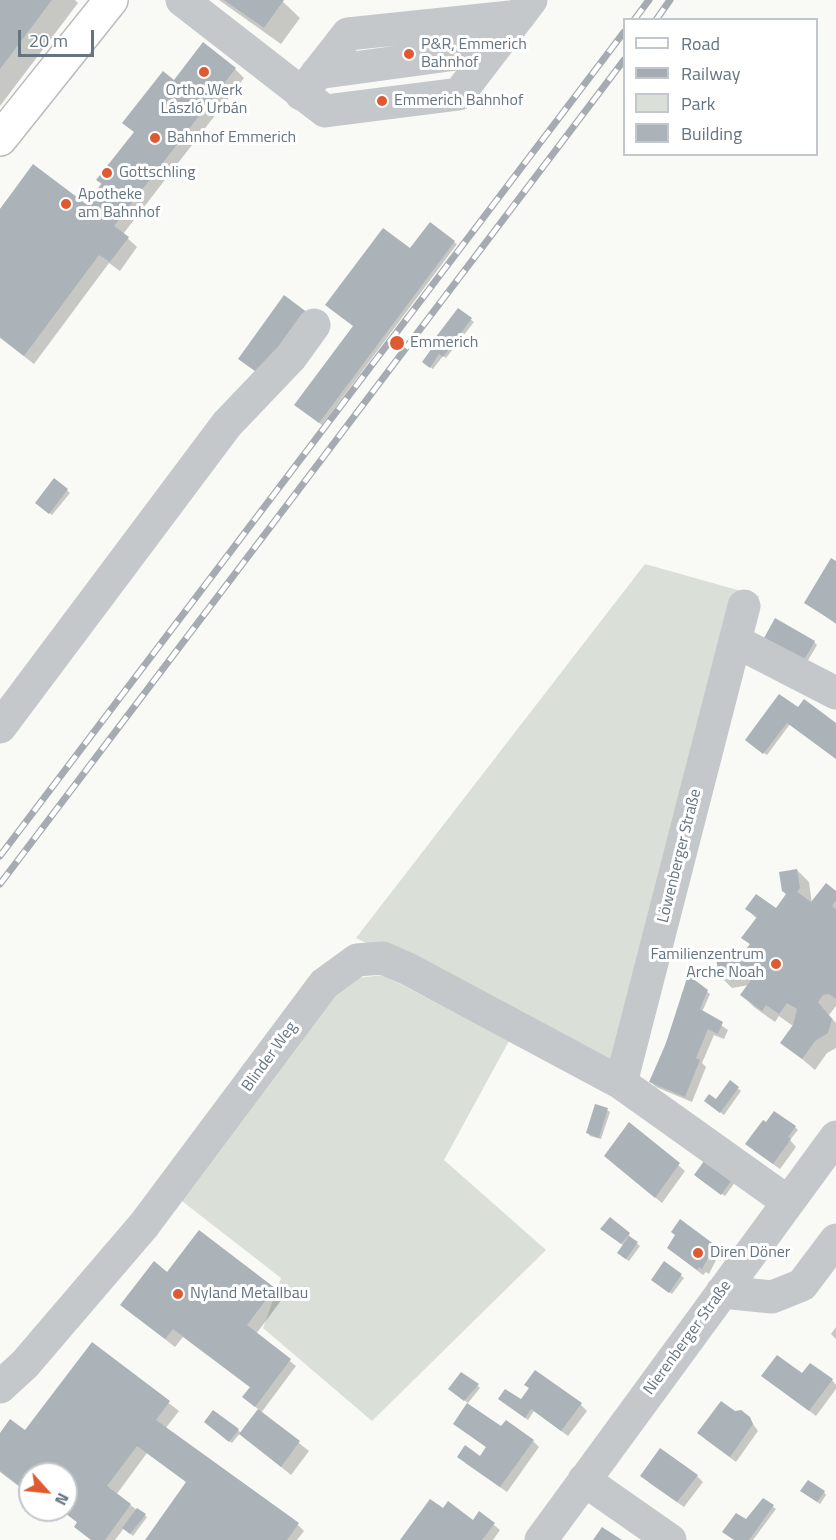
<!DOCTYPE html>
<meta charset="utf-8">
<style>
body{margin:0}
#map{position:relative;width:836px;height:1540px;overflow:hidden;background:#f9f9f6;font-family:"Titillium Web",sans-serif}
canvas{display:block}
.legend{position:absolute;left:623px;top:18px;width:195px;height:138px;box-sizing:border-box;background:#fff;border:2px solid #c1c7cc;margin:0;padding:8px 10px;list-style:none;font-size:18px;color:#647480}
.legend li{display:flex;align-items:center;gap:12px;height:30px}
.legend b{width:30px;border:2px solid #c1c7cc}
.north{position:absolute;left:18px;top:1462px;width:60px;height:60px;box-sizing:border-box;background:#fff;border:2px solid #c1c7cc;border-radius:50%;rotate:117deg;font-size:16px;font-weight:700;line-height:24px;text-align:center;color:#647480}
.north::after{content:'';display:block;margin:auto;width:21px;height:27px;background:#df5a30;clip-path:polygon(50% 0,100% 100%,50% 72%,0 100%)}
.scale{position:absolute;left:18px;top:30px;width:76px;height:27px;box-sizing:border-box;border:3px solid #647480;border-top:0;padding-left:8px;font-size:18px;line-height:21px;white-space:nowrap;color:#647480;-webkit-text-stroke:4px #fff;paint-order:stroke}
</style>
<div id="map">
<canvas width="836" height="1540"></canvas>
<ul class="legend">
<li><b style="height:8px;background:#fff"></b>Road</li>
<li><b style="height:8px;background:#a5abb0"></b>Railway</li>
<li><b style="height:16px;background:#dae0d7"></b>Park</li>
<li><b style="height:16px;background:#abb3b8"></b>Building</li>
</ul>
<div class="north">N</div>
<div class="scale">20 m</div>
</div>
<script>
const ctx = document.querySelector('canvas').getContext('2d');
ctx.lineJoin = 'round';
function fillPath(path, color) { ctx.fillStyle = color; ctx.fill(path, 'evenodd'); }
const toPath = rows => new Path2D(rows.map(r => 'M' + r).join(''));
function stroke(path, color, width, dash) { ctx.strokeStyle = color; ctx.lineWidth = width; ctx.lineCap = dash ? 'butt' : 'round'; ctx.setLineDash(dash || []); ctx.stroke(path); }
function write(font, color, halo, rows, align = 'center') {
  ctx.font = font + ' "Titillium Web",sans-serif'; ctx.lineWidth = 6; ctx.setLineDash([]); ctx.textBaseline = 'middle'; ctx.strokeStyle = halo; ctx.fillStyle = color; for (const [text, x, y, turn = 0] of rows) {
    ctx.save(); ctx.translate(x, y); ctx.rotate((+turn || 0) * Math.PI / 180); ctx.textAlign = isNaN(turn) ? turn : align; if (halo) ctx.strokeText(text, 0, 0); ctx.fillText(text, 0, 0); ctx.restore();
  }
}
const green = toPath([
 [645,564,759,596,617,1066,356,938],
 [383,975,509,1041,444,1160,546,1250,372,1421,263,1328,281,1278,178,1198,329,999,357,978]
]);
const shadow = toPath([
 [0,0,75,0,78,3,0,106],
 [219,0,281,0,300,18,281,44],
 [235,69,244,78,123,234,137,247,120,271,109,263,34,364,0,338,0,209,33,166,86,206,136,132,174,82],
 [454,242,457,244,322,425,299,407],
 [458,310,474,322,446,358,443,356,433,369,426,364],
 [55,480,70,493,52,515,40,506],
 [836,563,836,624,806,603],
 [769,641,814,642,817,645,807,662],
 [798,710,836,725,836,759,790,724,767,755,749,743],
 [797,870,809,882,812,904,836,893,836,1006,829,1015,836,1023,836,1048,827,1053,815,1070,782,1042,793,1026,779,1016,775,1022,754,1007,742,995,749,985,732,988,720,976,740,960,751,945,743,938,757,919,747,909,776,910,788,895],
 [689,978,710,994,702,1012,728,1030,724,1039,714,1035,702,1063,706,1067,692,1102,656,1087,650,1081,684,1000,681,996],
 [731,1083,741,1091,724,1115,708,1103,717,1102],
 [607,1110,610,1112,601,1139,590,1136,588,1133],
 [630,1124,685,1171,662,1203,612,1162],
 [795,1127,798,1130,790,1140,796,1147,780,1169,753,1150,772,1128],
 [698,1177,736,1181,725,1196],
 [605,1231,629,1234,630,1238,640,1246,629,1261,621,1256,624,1246],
 [677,1236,714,1246,720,1252,709,1274,706,1272,703,1275,668,1248],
 [665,1264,684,1278,672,1294,656,1282],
 [167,1274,274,1289,283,1298,256,1334,296,1366,261,1413,309,1451,291,1475,240,1433,232,1443,208,1425,238,1430,241,1433,259,1410,244,1397,251,1388,183,1337,175,1347,138,1318],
 [836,1327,836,1339,831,1334],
 [93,1344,179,1411,165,1429,298,1525,304,1531,297,1540,147,1540,188,1483,147,1453,116,1495,147,1517,133,1536,124,1528,115,1540,91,1540,76,1527,78,1523,61,1510,66,1510,66,1474,30,1474,30,1495,0,1472,0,1436,25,1432],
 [803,1375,832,1380,836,1385,836,1389,816,1416,763,1376],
 [478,1386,480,1388,468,1403,453,1392],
 [503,1401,581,1405,587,1411,568,1436,534,1411,528,1420],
 [735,1413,749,1418,758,1431,736,1462,705,1439],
 [455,1423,533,1441,539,1447,507,1492,465,1463,480,1458,487,1448],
 [697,1476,703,1482,684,1507,648,1482],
 [824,1492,826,1495,820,1504,805,1493],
 [763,1500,776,1509,753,1540,735,1540],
 [443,1511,474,1522,479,1513,500,1530,493,1540,401,1540]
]);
const building = toPath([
 [0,0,52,0,0,69],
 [224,0,284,0,264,28],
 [203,42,236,68,114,226,129,237,110,262,99,255,24,356,0,337,0,209,33,164,86,204,102,184,96,180,134,132,122,123,163,71,174,80],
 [430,222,455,241,319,423,294,405,353,326,325,305,383,228,410,248],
 [284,295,308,313,262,376,238,359],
 [458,308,472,318,443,357,439,354,430,368,422,362,432,348,429,346],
 [54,478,68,489,49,514,35,503],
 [831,558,836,561,836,623,804,603],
 [775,618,815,641,804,660,764,638],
 [779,694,798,707,804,699,836,723,836,759,787,723,763,754,745,740],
 [797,869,800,888,797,892,811,902,826,883,836,891,836,900,832,906,836,909,836,999,829,994,823,995,818,1002,832,1019,828,1033,815,1041,802,1059,780,1043,793,1025,797,1009,787,1003,779,1014,766,1005,762,1011,740,995,753,977,741,969,738,974,719,977,716,958,735,955,739,958,750,944,741,938,757,917,745,909,756,894,776,908,786,894,782,891,779,872],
 [688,975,708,990,700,1009,723,1022,718,1034,708,1029,696,1058,700,1060,685,1097,649,1082,665,1046],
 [730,1080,739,1087,720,1113,704,1101,709,1094,716,1099],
 [595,1104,608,1108,599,1138,586,1133],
 [774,1111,796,1126,788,1137,791,1139,773,1164,745,1144,763,1120,766,1122],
 [629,1122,680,1163,655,1198,604,1156],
 [707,1157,734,1177,721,1195,694,1175],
 [610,1217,630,1233,621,1244,600,1229],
 [680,1219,715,1245,702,1269,699,1267,697,1270,667,1248,675,1235,671,1232],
 [199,1230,275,1288,247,1325,291,1359,255,1407,242,1397,250,1387,173,1329,165,1339,120,1305,154,1261,167,1272],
 [629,1236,638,1242,626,1259,617,1253],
 [664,1261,682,1274,669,1293,651,1280],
 [92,1342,170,1401,156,1420,299,1523,287,1540,145,1540,186,1482,137,1446,107,1486,131,1504,105,1540,91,1540,74,1527,77,1522,61,1510,66,1510,66,1474,30,1474,30,1494,0,1471,0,1433,10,1419,25,1430],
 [777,1355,802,1373,810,1363,833,1379,809,1411,761,1376],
 [535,1370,582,1403,561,1431,531,1409,525,1418,498,1399,505,1389,521,1399,529,1388,524,1385],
 [461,1372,479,1384,464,1401,448,1389],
 [721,1401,735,1411,741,1410,750,1417,753,1424,730,1457,697,1433],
 [467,1403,501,1426,506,1420,534,1440,500,1487,457,1457,465,1445,480,1456,486,1447,453,1424],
 [258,1409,300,1441,281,1467,239,1434],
 [213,1410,239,1429,229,1442,204,1422],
 [660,1448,698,1475,677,1502,640,1476],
 [808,1480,825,1491,817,1502,800,1491],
 [763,1498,774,1505,749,1540,734,1540,722,1532,736,1513,746,1519],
 [430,1499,443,1508,448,1501,473,1520,479,1511,495,1523,482,1540,400,1540],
 [137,1508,146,1514,130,1534,122,1528],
 [602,1527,622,1540,593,1540]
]);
const minor = toPath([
 [182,0,325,111,459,94,531,0],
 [317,73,493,49],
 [301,94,348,34,519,16],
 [744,606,621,1083,788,1202],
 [735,641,836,693],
 [0,727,227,424,291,357,314,325],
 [722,1292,772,1297,802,1285,836,1240],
 [0,1387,25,1364,144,1225,324,984,357,960,383,958,408,969,621,1083],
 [584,1480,670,1540],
 [541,1540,836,1137]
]);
const major = toPath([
 [0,139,111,0]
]);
const rail = toPath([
 [634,20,649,0],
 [656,20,670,0],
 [0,856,624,32],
 [0,884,624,60]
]);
const markers = [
 [409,54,6,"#df5a30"],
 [204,72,6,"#df5a30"],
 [382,101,6,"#df5a30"],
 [155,138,6,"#df5a30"],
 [107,173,6,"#df5a30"],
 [66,204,6,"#df5a30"],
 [397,343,8,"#df5a30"],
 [776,964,6,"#df5a30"],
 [698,1253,6,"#df5a30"],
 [178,1294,6,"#df5a30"]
];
const poiNames = [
 ["P&R, Emmerich",421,45],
 ["Bahnhof",421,63],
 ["Ortho.Werk",204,91,"center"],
 ["László Urbán",204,109,"center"],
 ["Emmerich Bahnhof",394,101],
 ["Bahnhof Emmerich",167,138],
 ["Gottschling",119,173],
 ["Apotheke",78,195],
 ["am Bahnhof",78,213],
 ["Emmerich",410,343],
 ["Familienzentrum",764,955,"right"],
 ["Arche Noah",764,973,"right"],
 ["Diren Döner",710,1253],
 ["Nyland Metallbau",190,1294]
];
const streetNames = [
 ["Löwenberger Straße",680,856,-76],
 ["Blinder Weg",270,1057,-54],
 ["Nierenberger Straße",688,1338,-54]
];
fillPath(green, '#dae0d7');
fillPath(shadow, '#0003');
fillPath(building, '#abb3b8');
stroke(major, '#b7bcbf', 36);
stroke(minor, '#c4c8cb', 33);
stroke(major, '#fff', 33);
stroke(rail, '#a5abb0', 7);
stroke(rail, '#fff', 4.5, [14]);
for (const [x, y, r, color] of markers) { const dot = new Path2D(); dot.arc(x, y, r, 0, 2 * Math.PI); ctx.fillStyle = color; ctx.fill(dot); stroke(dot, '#fff', 2); }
write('16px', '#647480', '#fff', poiNames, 'left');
write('16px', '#647480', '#fff', streetNames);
</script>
